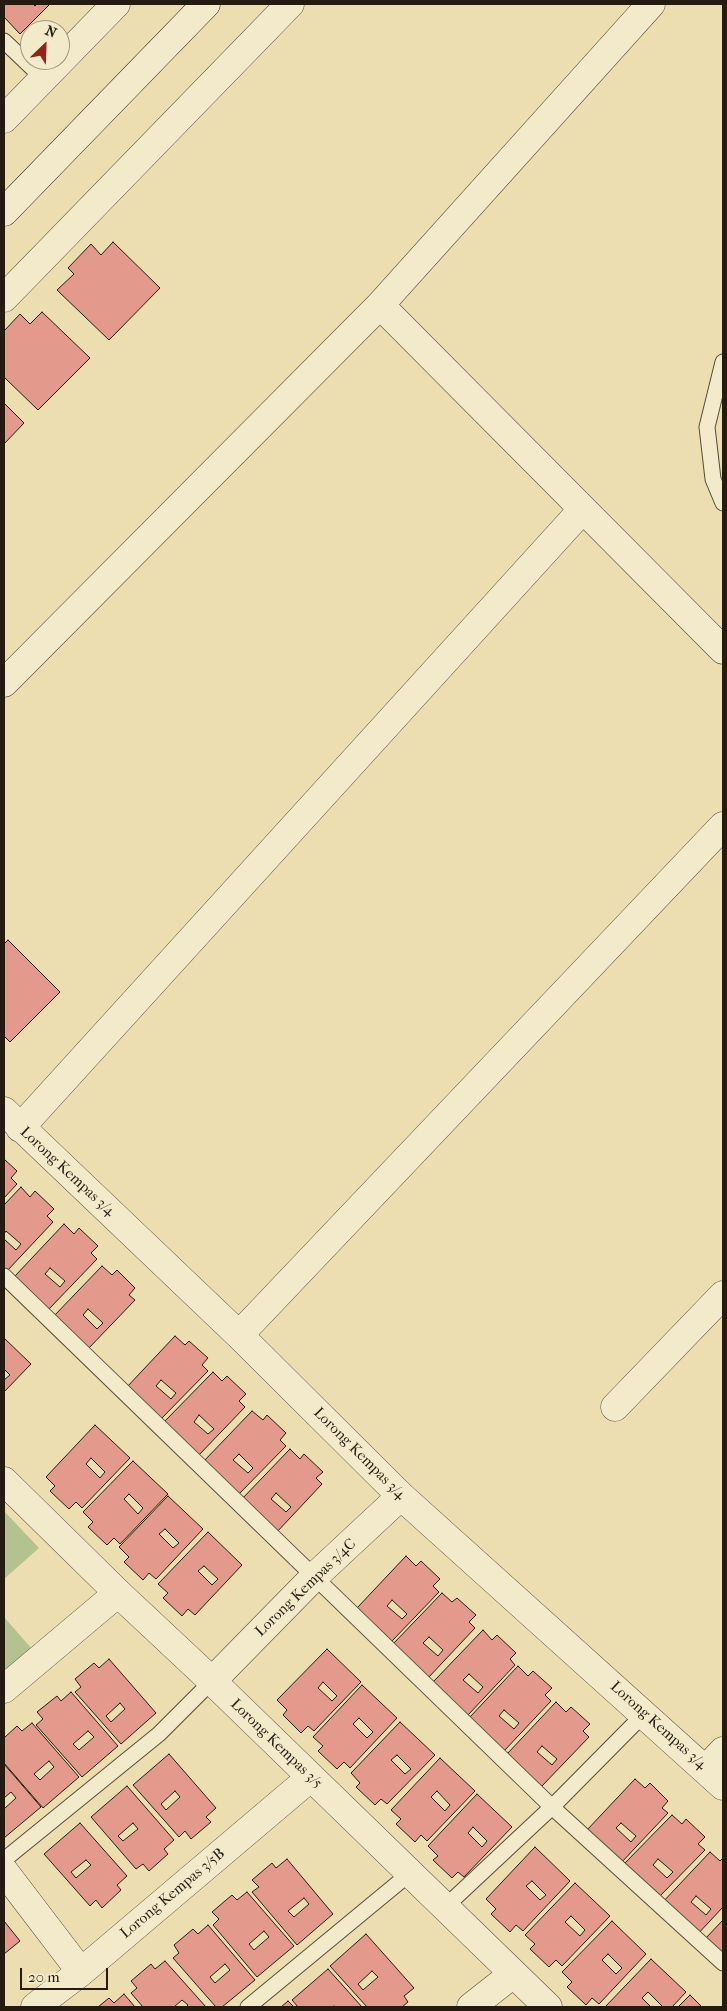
<!DOCTYPE html>
<style>
body{margin:0}
#map{position:relative;width:727px;height:2011px;overflow:hidden;background:#ecdeb1;font-family:"IM FELL French Canon",serif}
canvas{display:block}
.frame{position:absolute;inset:0;border:5px solid #261b11;pointer-events:none}
.north{position:absolute;left:20px;top:20px;width:50px;height:50px;box-sizing:border-box;background:#f3eacc;border:1px solid #a19781;border-radius:50%;rotate:24deg;font-size:14px;font-weight:700;line-height:20px;text-align:center;color:#261b11}
.north::after{content:'';display:block;margin:auto;width:18px;height:22px;background:#8f2418;clip-path:polygon(50% 0,100% 100%,50% 72%,0 100%)}
.scale{position:absolute;left:20px;top:1968px;width:88px;height:22px;box-sizing:border-box;border:2px solid #261b11;border-top:0;padding-left:6px;font-size:15px;line-height:18px;white-space:nowrap;color:#261b11;-webkit-text-stroke:4px #f3eacc;paint-order:stroke}
</style>
<div id="map">
<canvas width="727" height="2011"></canvas>
<div class="frame"></div>
<div class="north">N</div>
<div class="scale">20 m</div>
</div>
<script>
const ctx = document.querySelector('canvas').getContext('2d');
ctx.lineJoin = 'round';
function fillPath(path, color) { ctx.fillStyle = color; ctx.fill(path, 'evenodd'); }
const toPath = rows => new Path2D(rows.map(r => 'M' + r).join(''));
function stroke(path, color, width, dash) { ctx.strokeStyle = color; ctx.lineWidth = width; ctx.lineCap = dash ? 'butt' : 'round'; ctx.setLineDash(dash || []); ctx.stroke(path); }
function write(font, color, halo, rows, align = 'center') {
  ctx.font = font + ' "IM FELL French Canon",serif'; ctx.lineWidth = 4; ctx.setLineDash([]); ctx.textBaseline = 'middle'; ctx.strokeStyle = halo; ctx.fillStyle = color; for (const [text, x, y, turn = 0] of rows) {
    ctx.save(); ctx.translate(x, y); ctx.rotate((+turn || 0) * Math.PI / 180); ctx.textAlign = isNaN(turn) ? turn : align; if (halo) ctx.strokeText(text, 0, 0); ctx.fillText(text, 0, 0); ctx.restore();
  }
}
const green = toPath([
 [4,1511,39,1548,4,1579],
 [4,1617,32,1649,4,1674]
]);
const building = toPath([
 [4,4,33,4,35,6,37,4,50,4,20,34,4,17,4,4],
 [113,242,160,288,109,340,57,290,74,274,68,268,91,244,101,255,113,242],
 [42,312,90,358,38,410,4,377,4,331,20,314,30,324,42,312],
 [4,403,24,423,4,444,4,403],
 [8,940,60,992,10,1042,4,1036,4,944,8,940],
 [4,1159,17,1171,11,1178,17,1184,4,1198,4,1159],
 [21,1187,30,1197,35,1191,54,1209,47,1216,53,1222,6,1272,4,1270,4,1239,16,1250,21,1244,6,1231,4,1234,4,1205,21,1187],
 [64,1224,74,1234,79,1228,98,1246,91,1253,97,1259,49,1309,15,1276,64,1224],
 [50,1268,65,1281,60,1287,45,1274,50,1268],
 [102,1266,112,1275,117,1270,135,1288,129,1295,135,1300,87,1350,53,1317,102,1266],
 [88,1309,103,1323,97,1329,83,1315,88,1309],
 [175,1336,185,1345,189,1341,208,1358,202,1365,208,1371,160,1420,126,1388,175,1336],
 [161,1380,176,1393,171,1399,156,1386,161,1380],
 [4,1338,31,1364,4,1392,4,1380,10,1375,4,1369,4,1338],
 [213,1372,222,1381,227,1376,246,1394,239,1401,245,1407,198,1456,163,1423,213,1372],
 [199,1415,214,1429,208,1434,194,1422,199,1415],
 [252,1411,263,1420,267,1415,286,1433,280,1440,286,1446,238,1495,203,1462,252,1411],
 [239,1454,253,1468,248,1473,233,1460,239,1454],
 [95,1425,130,1458,82,1508,76,1502,69,1509,50,1491,55,1486,46,1477,95,1425],
 [91,1458,105,1472,100,1478,86,1464,91,1458],
 [290,1449,300,1459,304,1454,323,1472,316,1478,322,1484,275,1534,240,1501,290,1449],
 [276,1493,291,1507,286,1512,271,1499,276,1493],
 [133,1461,168,1494,120,1544,114,1538,107,1545,88,1527,93,1522,83,1512,133,1461],
 [129,1494,143,1508,138,1514,124,1499,129,1494],
 [168,1496,203,1529,156,1579,149,1573,143,1580,124,1562,129,1557,119,1547,168,1496],
 [165,1529,179,1543,173,1548,159,1534,165,1529],
 [208,1532,242,1565,195,1615,188,1609,182,1616,163,1598,168,1593,158,1584,208,1532],
 [204,1566,218,1579,212,1585,198,1571,204,1566],
 [406,1556,416,1566,421,1561,440,1579,433,1586,439,1592,392,1641,357,1608,406,1556],
 [392,1600,407,1614,402,1619,387,1606,392,1600],
 [442,1593,452,1602,457,1598,476,1615,469,1622,475,1628,428,1678,393,1644,442,1593],
 [429,1637,443,1650,438,1656,423,1643,429,1637],
 [483,1630,492,1640,497,1635,516,1653,510,1659,515,1665,468,1715,433,1682,483,1630],
 [469,1674,483,1687,478,1693,463,1680,469,1674],
 [327,1649,361,1682,314,1731,308,1726,301,1733,283,1715,287,1710,277,1700,327,1649],
 [323,1682,337,1696,332,1701,318,1688,323,1682],
 [109,1659,156,1713,121,1744,75,1692,81,1687,75,1679,94,1663,99,1668,109,1659],
 [120,1703,125,1709,111,1722,106,1716,120,1703],
 [518,1666,528,1676,533,1671,552,1688,545,1695,551,1701,504,1751,469,1718,518,1666],
 [504,1710,519,1723,514,1729,499,1716,504,1710],
 [362,1685,397,1718,350,1768,344,1762,337,1769,318,1751,323,1746,313,1737,362,1685],
 [359,1718,373,1732,367,1738,353,1724,359,1718],
 [71,1692,118,1746,82,1777,36,1725,43,1719,37,1712,57,1696,61,1701,71,1692],
 [88,1731,94,1737,79,1750,73,1744,88,1731],
 [556,1702,566,1712,571,1707,590,1724,583,1731,589,1737,541,1787,507,1754,556,1702],
 [542,1746,557,1759,552,1765,537,1752,542,1746],
 [400,1722,435,1755,387,1804,381,1799,375,1805,356,1787,360,1783,351,1773,400,1722],
 [397,1755,411,1769,405,1774,391,1760,397,1755],
 [32,1723,79,1777,43,1808,4,1763,4,1738,17,1726,22,1731,32,1723],
 [49,1761,54,1767,40,1780,34,1774,49,1761],
 [169,1754,216,1808,206,1817,211,1822,191,1839,185,1831,179,1837,133,1785,169,1754],
 [175,1791,180,1797,166,1810,161,1804,175,1791],
 [440,1758,475,1791,427,1841,421,1835,415,1842,396,1824,401,1819,391,1810,440,1758],
 [437,1791,450,1805,445,1811,431,1797,437,1791],
 [4,1764,41,1807,4,1838,4,1809,16,1798,11,1792,4,1798,4,1764],
 [635,1779,645,1788,650,1783,668,1801,662,1808,668,1813,620,1864,586,1831,635,1779],
 [621,1823,636,1836,631,1842,616,1828,621,1823],
 [127,1786,174,1840,164,1849,168,1854,149,1871,143,1864,136,1869,91,1817,127,1786],
 [133,1823,138,1829,123,1841,118,1836,133,1823],
 [477,1794,512,1827,464,1877,458,1872,452,1878,433,1860,438,1856,428,1846,477,1794],
 [473,1827,487,1841,482,1847,468,1833,473,1827],
 [672,1815,682,1824,686,1819,705,1837,698,1844,705,1850,657,1899,622,1866,672,1815],
 [658,1859,673,1872,667,1878,653,1865,658,1859],
 [80,1823,127,1876,117,1885,121,1890,102,1908,96,1900,90,1906,44,1854,80,1823],
 [86,1860,91,1865,76,1878,71,1872,86,1860],
 [535,1847,570,1881,523,1931,516,1925,510,1932,491,1914,496,1909,486,1899,535,1847],
 [532,1881,546,1895,540,1900,526,1886,532,1881],
 [710,1852,720,1861,723,1858,723,1907,695,1937,661,1904,710,1852],
 [696,1896,711,1909,706,1915,691,1902,696,1896],
 [287,1859,333,1914,297,1945,252,1892,259,1887,252,1880,272,1863,276,1868,287,1859],
 [304,1898,309,1904,294,1917,288,1911,304,1898],
 [575,1883,610,1916,562,1966,556,1960,549,1967,530,1949,535,1944,525,1935,575,1883],
 [571,1916,585,1930,580,1936,565,1922,571,1916],
 [247,1892,294,1946,257,1977,213,1925,219,1919,212,1912,232,1895,237,1900,247,1892],
 [264,1931,269,1937,254,1950,249,1944,264,1931],
 [723,1920,723,1959,704,1940,723,1920],
 [4,1921,20,1941,4,1954,4,1921],
 [612,1921,646,1954,599,2004,592,1998,586,2005,567,1987,572,1982,562,1972,612,1921],
 [608,1954,622,1968,616,1974,602,1960,608,1954],
 [208,1925,255,1980,222,2007,216,2007,173,1958,179,1953,174,1945,193,1929,198,1934,208,1925],
 [225,1964,230,1970,215,1983,210,1977,225,1964],
 [366,1934,414,1988,404,1996,408,2002,402,2007,367,2007,330,1966,366,1934],
 [372,1971,378,1977,363,1990,358,1984,372,1971],
 [651,1959,686,1992,672,2007,660,2007,662,2006,648,1992,642,1998,651,2007,605,2007,651,1959],
 [165,1961,206,2007,186,2007,188,2005,182,2000,174,2007,143,2007,131,1993,137,1988,131,1981,151,1964,155,1969,165,1961],
 [328,1969,362,2007,336,2007,334,2006,332,2007,298,2007,292,2000,328,1969],
 [124,1994,135,2007,98,2007,109,1998,114,2003,124,1994],
 [690,1995,702,2007,678,2007,690,1995],
 [288,2001,294,2007,281,2007,288,2001]
]);
const lane = toPath([
 [4,41,44,79],
 [723,362,707,427,713,479,723,503],
 [4,1276,552,1807,723,1963],
 [4,1860,159,1734,212,1681],
 [444,1908,552,1807,644,1714],
 [248,2007,409,1874]
]);
const street = toPath([
 [4,119,116,4],
 [4,298,290,4],
 [380,305,723,650],
 [4,683,380,305,651,4],
 [4,1111,239,1335,401,1496,723,1786],
 [20,1128,583,509],
 [239,1335,723,826],
 [615,1407,723,1295],
 [4,1481,118,1593,212,1681,548,2007],
 [212,1681,314,1577,401,1496],
 [4,1689,118,1593],
 [706,1769,723,1751],
 [4,1871,81,1972],
 [35,2007,81,1972,310,1778],
 [471,2007,513,1974]
]);
const secondary = toPath([
 [4,212,206,4]
]);
const streetNames = [
 ["Lorong Kempas 3/4",67,1172,43],
 ["Lorong Kempas 3/4",359,1454,45],
 ["Lorong Kempas 3/4C",306,1588,-44],
 ["Lorong Kempas 3/4",658,1726,42],
 ["Lorong Kempas 3/5",276,1744,44],
 ["Lorong Kempas 3/5B",173,1894,-40]
];
fillPath(green, '#b3c28f');
fillPath(building, '#e39a8d');
stroke(building, '#261b11', 1);
stroke(lane, '#584c39', 17);
stroke(street, '#584c39', 29);
stroke(secondary, '#261b11', 29);
stroke(lane, '#f3eacc', 15);
stroke(street, '#f3eacc', 28);
stroke(secondary, '#f3eacc', 28);
write('15px', '#261b11', '#f3eacc', streetNames);
</script>
